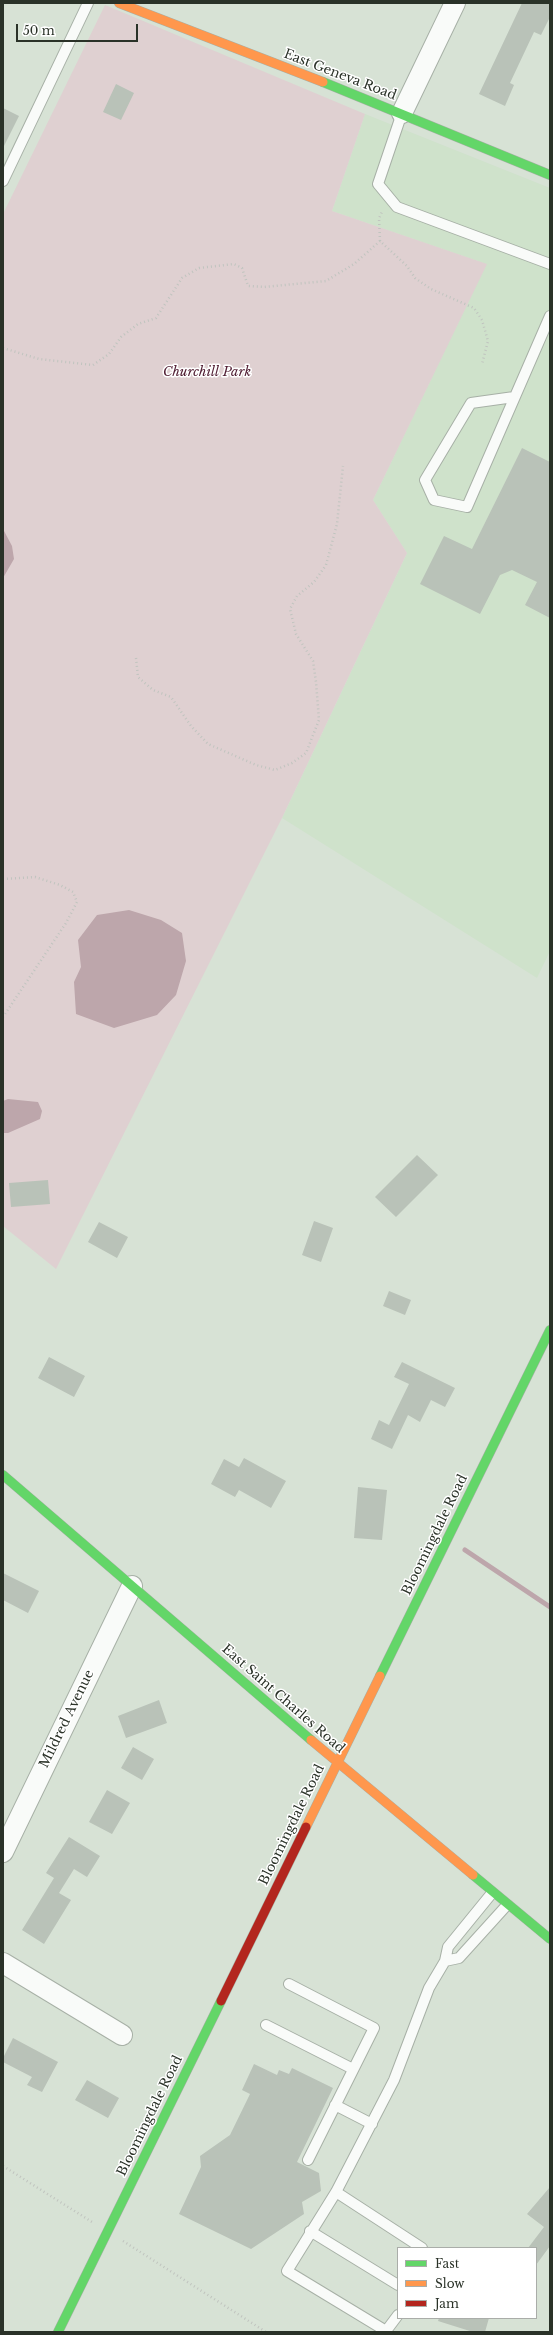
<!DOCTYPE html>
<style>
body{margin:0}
#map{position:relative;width:553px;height:2335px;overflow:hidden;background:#d7e2d5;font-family:"Libre Baskerville",serif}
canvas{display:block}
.frame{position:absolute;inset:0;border:4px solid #2a3228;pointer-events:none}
.legend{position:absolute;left:397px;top:2247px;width:140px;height:72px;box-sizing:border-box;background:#fff;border:1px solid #aaada9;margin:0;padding:5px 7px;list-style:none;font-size:12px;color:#2a3228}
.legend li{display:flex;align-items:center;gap:8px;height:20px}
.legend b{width:20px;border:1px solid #aaada9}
.scale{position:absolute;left:16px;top:24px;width:122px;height:18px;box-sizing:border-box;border:2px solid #2a3228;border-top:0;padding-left:5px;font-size:12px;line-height:14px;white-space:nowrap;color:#2a3228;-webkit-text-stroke:3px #fff;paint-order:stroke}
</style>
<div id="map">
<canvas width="553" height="2335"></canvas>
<div class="frame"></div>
<ul class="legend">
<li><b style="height:5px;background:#63d668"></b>Fast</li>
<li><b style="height:5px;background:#ff974d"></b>Slow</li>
<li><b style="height:5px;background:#b3261e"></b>Jam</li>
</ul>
<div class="scale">50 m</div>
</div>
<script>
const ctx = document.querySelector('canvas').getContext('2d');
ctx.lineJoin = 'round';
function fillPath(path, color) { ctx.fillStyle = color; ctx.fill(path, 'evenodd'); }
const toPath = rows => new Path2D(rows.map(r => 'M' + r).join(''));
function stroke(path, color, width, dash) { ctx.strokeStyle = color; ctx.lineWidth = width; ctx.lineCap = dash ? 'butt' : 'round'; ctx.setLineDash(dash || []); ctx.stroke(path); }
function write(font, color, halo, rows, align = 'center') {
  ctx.font = font + ' "Libre Baskerville",serif'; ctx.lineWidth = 3; ctx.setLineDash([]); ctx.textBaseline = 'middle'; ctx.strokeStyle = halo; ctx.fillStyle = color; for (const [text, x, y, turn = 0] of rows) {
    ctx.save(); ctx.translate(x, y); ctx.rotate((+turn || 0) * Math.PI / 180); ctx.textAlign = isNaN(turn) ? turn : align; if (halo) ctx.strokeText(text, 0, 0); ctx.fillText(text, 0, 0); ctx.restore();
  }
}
const built = toPath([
 [365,114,550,188,550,951,537,978,282,818,407,553,373,500,486,264,332,211]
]);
const green = toPath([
 [105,5,365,114,332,211,487,264,373,500,407,553,282,818,56,1269,3,1226,3,214]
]);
const water = toPath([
 [3,529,12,546,14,559,3,578],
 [129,910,161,920,182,933,186,961,176,995,157,1015,114,1028,76,1014,74,982,81,967,78,940,97,915],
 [8,1099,38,1102,42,1111,40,1119,8,1133,3,1133,3,1101]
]);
const stream = toPath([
 [465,1550,550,1607]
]);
const building = toPath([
 [522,3,550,3,550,17,541,35,534,32,510,83,514,85,505,106,479,94],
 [116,84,134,93,121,120,103,112],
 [3,108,19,116,3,148],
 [522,448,550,462,550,618,525,605,537,582,512,570,500,575,480,614,420,584,444,536,472,549],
 [417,1155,438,1175,396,1217,375,1197],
 [48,1180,50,1204,11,1207,9,1183],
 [314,1221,333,1228,321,1262,302,1255],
 [99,1222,128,1237,117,1258,88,1242],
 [389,1291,411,1300,405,1315,383,1306],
 [49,1357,85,1376,74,1397,38,1378],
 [402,1362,455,1388,445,1407,431,1400,420,1422,408,1415,392,1449,371,1439,379,1420,389,1425,409,1384,394,1377],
 [244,1458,286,1481,271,1508,239,1490,235,1497,211,1484,224,1459,239,1467],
 [358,1487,387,1490,382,1540,354,1538],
 [3,1573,39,1591,28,1613,3,1600],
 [159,1700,167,1723,126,1738,118,1716],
 [133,1747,154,1759,142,1780,121,1768],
 [107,1790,130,1803,112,1834,89,1822],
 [69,1837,100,1856,87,1877,74,1869,59,1893,71,1900,44,1944,22,1930,54,1878,46,1873],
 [13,2038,58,2062,42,2092,27,2085,32,2077,3,2062,3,2058],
 [254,2064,277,2075,279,2070,289,2074,292,2068,333,2088,297,2162,319,2173,321,2191,302,2202,304,2214,251,2249,179,2214,201,2167,200,2156,230,2135,250,2094,242,2090],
 [87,2080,119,2098,108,2118,75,2100],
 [550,2187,550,2246,536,2265,536,2248,528,2248,544,2227,527,2214],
 [439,2318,489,2318,485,2332,473,2332,438,2321]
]);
const path = toPath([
 [380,241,379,218,383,210],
 [3,348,39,359,93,365,109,354,121,337,138,324,156,318,182,278,199,268,234,264,242,268,248,286,264,287,326,281,354,264,380,241,407,266,415,278,431,289,474,308,482,320,488,341,482,364],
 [136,658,138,677,153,690,171,697,191,726,208,744,256,765,275,770,292,763,306,753,319,720,316,682,313,661,296,634,290,609,297,596,314,582,326,565,337,524,343,466],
 [3,879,35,877,60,885,73,892,77,902,66,923,3,1017],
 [3,2166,92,2222],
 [123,2241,266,2332]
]);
const lane = toPath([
 [402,113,378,184,397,207,550,264],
 [3,181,88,3],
 [514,397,471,403,425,480,434,500,467,507,550,316],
 [445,1961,459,1958,507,1905],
 [289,1984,374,2028,308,2160],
 [266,2025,353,2069],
 [335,2105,372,2124],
 [336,2192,422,2248],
 [310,2231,398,2285],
 [398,2315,386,2331,287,2271,336,2192,394,2080,429,1988,445,1961,448,1947,492,1893]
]);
const street = toPath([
 [402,113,455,3],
 [3,1852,132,1586],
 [3,1963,122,2035]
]);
const fast = toPath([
 [323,82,550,175],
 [3,1475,311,1740],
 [380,1676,550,1330],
 [473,1875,550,1939],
 [58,2332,221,2001]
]);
const slow = toPath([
 [119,3,323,82],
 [311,1740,473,1875],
 [306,1827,380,1676]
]);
const jam = toPath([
 [221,2001,306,1827]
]);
const streetNames = [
 ["East Geneva Road",340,75,21],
 ["Bloomingdale Road",435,1535,-64],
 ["East Saint Charles Road",283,1699,41],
 ["Mildred Avenue",67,1719,-64],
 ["Bloomingdale Road",292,1825,-64],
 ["Bloomingdale Road",150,2116,-64]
];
const parkNames = [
 ["Churchill Park",207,372]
];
fillPath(built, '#cfe2cb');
fillPath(green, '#dfd0d1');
fillPath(water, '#bda6ab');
stroke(stream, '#bda6ab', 5);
fillPath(building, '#b9c2b8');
stroke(lane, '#a7b0a6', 12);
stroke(street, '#a7b0a6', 22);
stroke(fast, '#a7b0a6', 10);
stroke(slow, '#a7b0a6', 10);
stroke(jam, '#a7b0a6', 10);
stroke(path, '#c0c4bf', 2.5, [1, 3]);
stroke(lane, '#f9fbf9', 10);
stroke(street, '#f9fbf9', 20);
stroke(fast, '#63d668', 9);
stroke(slow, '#ff974d', 9);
stroke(jam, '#b3261e', 9);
write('13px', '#2a3228', '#fff', streetNames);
write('italic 13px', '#532136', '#fff', parkNames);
</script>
